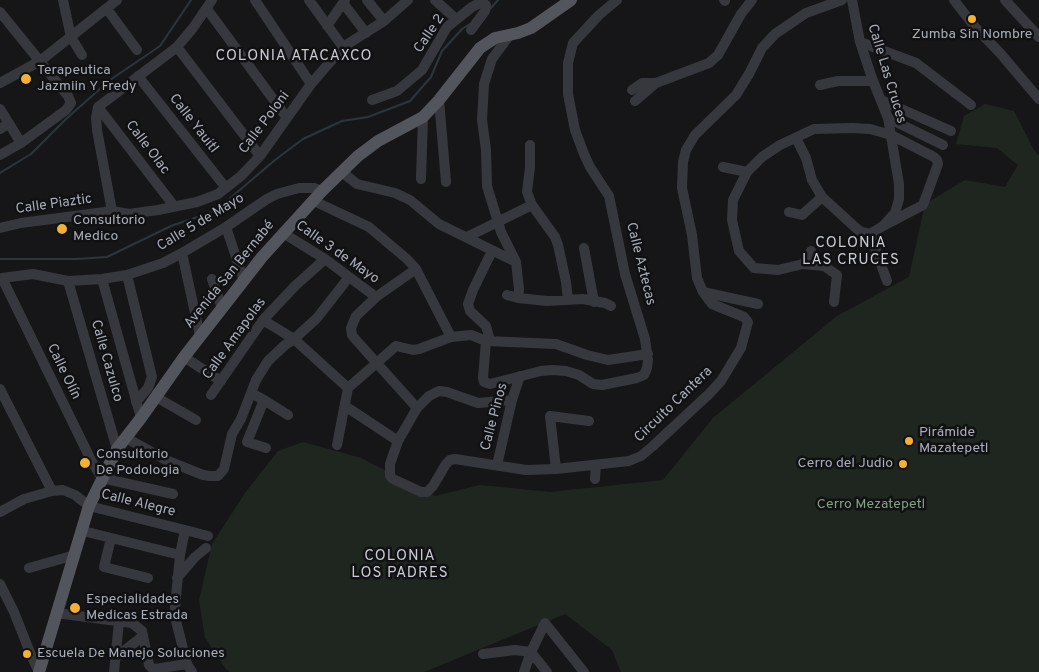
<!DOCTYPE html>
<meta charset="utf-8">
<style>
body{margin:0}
canvas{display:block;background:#161618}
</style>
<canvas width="1039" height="672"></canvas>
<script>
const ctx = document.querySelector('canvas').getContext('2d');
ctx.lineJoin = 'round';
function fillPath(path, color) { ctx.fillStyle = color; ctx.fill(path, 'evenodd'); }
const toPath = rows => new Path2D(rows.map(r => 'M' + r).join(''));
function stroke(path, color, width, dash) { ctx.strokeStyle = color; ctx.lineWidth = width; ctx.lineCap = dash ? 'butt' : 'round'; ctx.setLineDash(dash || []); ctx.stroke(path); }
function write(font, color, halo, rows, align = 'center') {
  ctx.font = font + ' Overpass,sans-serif'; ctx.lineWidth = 5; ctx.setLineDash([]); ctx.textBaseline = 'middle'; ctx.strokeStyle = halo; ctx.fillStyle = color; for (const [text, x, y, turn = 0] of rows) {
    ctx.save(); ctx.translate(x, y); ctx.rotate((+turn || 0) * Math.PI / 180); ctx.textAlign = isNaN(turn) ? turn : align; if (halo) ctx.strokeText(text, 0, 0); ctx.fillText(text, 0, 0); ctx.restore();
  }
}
const green = toPath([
 [985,104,1014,111,1034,150,1039,156,1039,672,621,672,612,650,565,614,424,672,230,672,226,669,205,638,199,600,212,544,245,493,278,451,303,442,361,458,435,496,480,485,550,492,663,480,713,418,837,316,909,277,925,204,965,180,1005,187,1018,165,997,148,956,144,964,116]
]);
const stream = toPath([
 [490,9,498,0],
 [0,173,31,154,66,119,110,80,160,46,191,0],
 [0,259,77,259,107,257,171,226,215,211,275,160,303,139,342,121,368,117,410,101,431,77,442,51,462,29,470,24]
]);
const minor = toPath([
 [63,0,71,37,82,55],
 [255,0,311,84],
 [309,0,343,47],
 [367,0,384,21],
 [435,0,456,19],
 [724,0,725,1],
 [852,0,860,42,873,81,888,118,899,184,899,199,895,213,883,226,870,234],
 [954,0,974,26,1000,53,1039,99],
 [1005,0,1039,37],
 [343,3,366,33],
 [107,9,137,50],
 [207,9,287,118],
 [0,12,68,96,71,103,66,110,21,143,0,155],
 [327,26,345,0],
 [509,36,492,59,484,84,482,120,486,150,487,186,501,232,516,262,519,289,518,298],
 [860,42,916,63,971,105],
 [177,47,260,156],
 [138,76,226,188],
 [0,83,40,61,117,0],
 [820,85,838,81,873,81],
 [632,90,642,83,656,83],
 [372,100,397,91,422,70,447,27,472,7,482,2,486,5,485,11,471,30],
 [439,100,446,182],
 [881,100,951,131],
 [635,101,656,83,709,63,718,55,741,14,752,0],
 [98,107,177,47,193,28,212,0],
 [98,107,174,206],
 [98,107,96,118,97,130,112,211],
 [0,109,21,143],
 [888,118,943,145],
 [0,129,9,123],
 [796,138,806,158,812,180,822,197,856,228,861,232,870,234],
 [530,145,530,167,527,192,532,205,555,237,558,245,566,282,568,300],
 [723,167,747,172],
 [342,172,357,184,395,193,410,200,439,224,516,262],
 [421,179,423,117],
 [314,201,369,227,407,259,416,269,451,337],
 [789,212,802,215,822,197],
 [226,227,244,281],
 [0,228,21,223,82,215,112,211,129,214,158,210,197,202,218,194,241,176,260,156,311,84,343,47,384,21,408,0],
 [283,233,325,259,376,297],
 [870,234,887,281],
 [467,237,532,205],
 [584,248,594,302],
 [182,253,200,336],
 [803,264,811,251],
 [416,269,376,297,356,316,351,328,352,335,356,340,417,408],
 [127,275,152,377,148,388,136,402],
 [102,279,141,418],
 [212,279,222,308],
 [68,281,117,449],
 [703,292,758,304],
 [507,295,518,298,547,301,583,299,605,303,611,306],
 [834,302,837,275,824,266,803,264,778,270,754,268,739,251,732,220,733,200,747,172,762,157,780,145,814,129,852,128,870,129,891,135,934,157,937,160,938,164,923,205,883,226],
 [263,320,294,339,348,388],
 [490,340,486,326,470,311,468,304,473,290,492,251],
 [486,341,483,378,484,382,490,384,541,371,552,370,566,371,579,375,593,384,602,385,637,378,644,375,647,368,648,360,645,339,625,274,609,196,590,167,584,154,575,130,568,94,568,63,573,43,599,15,617,0],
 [184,357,221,381],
 [0,389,52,491],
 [211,395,263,320,295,286,325,259],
 [156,397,196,420],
 [264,400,288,415],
 [512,400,478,403,447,392,439,391,429,396,417,408,398,441,390,464,390,476,393,479,421,492,427,492,433,486,446,464,450,460,455,459,526,470,556,469,629,461,641,456,653,446,709,394,721,381,741,348,748,322,744,317,712,304,703,292,697,278,692,235,682,188,683,162,686,150,695,135,736,95,749,74,762,48,775,34,806,13,842,0],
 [345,406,398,441],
 [126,438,168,461,203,475,210,476,218,476,224,469,232,434,241,419,251,393],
 [337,445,348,388,396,346,413,350,419,349,451,337,471,335,486,341,556,344,587,355,608,360,648,354],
 [266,448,247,442,264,400,251,393,256,380,268,361,285,345,294,339,317,318,349,277],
 [497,465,512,400,520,376],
 [556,469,550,416,589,421],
 [595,479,596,465],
 [173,494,102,478,92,462,2,278,33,274,68,281,102,279,127,275,163,263,182,253,226,227,267,199,277,194,299,188,314,188,322,191],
 [0,512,24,499,52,491,63,490,75,495,89,506,185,530,180,555],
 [185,530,208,536],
 [83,531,180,555,175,607,176,621,187,664,192,672],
 [111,538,104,567,148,578],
 [29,568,75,555],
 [177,578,195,557,206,548],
 [0,584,14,612,31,655,39,672],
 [56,613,132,623,142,631,149,665,152,668,155,669,187,664],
 [531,652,547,672],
 [483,654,515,650,531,652],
 [115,658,143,636],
 [114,672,119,622],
 [524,672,531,652,545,623,584,672]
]);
const major = toPath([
 [39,672,89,506,117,449,141,418,184,357,262,257,322,191,358,156,378,141,423,117,439,100,480,48,495,38,518,33,531,28,571,0]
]);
const markers = [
 [972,19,5,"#f2b134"],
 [26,79,6,"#f2b134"],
 [62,229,6,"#f2b134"],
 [909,441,5,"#f2b134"],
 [85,463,6,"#f2b134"],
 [903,464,5,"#f2b134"],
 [75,608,6,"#f2b134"],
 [27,654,5,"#f2b134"]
];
const streetNames = [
 ["Calle 2",430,34,-56],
 ["Calle Las Cruces",886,74,73],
 ["Calle Poloni",265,123,-53],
 ["Calle Yauitl",193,124,52],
 ["Calle Olac",147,148,53],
 ["Calle Piaztic",54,205,-8],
 ["Calle 5 de Mayo",201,223,-31],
 ["Calle 3 de Mayo",337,253,35],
 ["Calle Aztecas",640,264,76],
 ["Avenida San Bernabé",230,275,-51],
 ["Calle Amapolas",235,339,-54],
 ["Calle Cazulco",106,361,74],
 ["Calle Olín",63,372,64],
 ["Circuito Cantera",674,405,-44],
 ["Calle Pinos",495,417,-75],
 ["Calle Alegre",138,504,14]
];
const poiNames = [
 ["Zumba Sin Nombre",972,35,"center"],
 ["Terapeutica",37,71],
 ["Jazmiin Y Fredy",37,87],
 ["Consultorio",73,221],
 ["Medico",73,237],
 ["Pirámide",919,433],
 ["Mazatepetl",919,449],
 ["Consultorio",96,455],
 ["De Podologia",96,471],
 ["Cerro del Judio",893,464,"right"],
 ["Especialidades",86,600],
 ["Medicas Estrada",86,616],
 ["Escuela De Manejo Soluciones",37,654]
];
const parkNames = [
 ["Cerro Mezatepetl",871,505]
];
const neighbourhoodNames = [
 ["COLONIA ATACAXCO",294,57],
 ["COLONIA",851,244],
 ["LAS CRUCES",851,261],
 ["COLONIA",400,557],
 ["LOS PADRES",400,574]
];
fillPath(green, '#1e261f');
stroke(stream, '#2c353c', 2);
stroke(minor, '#37383d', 10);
stroke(major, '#53555c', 12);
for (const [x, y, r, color] of markers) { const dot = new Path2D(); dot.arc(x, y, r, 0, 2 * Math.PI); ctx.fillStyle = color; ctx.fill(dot); stroke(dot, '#111113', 2); }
write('14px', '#a8adb8', '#111113', streetNames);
write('14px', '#a8adb8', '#111113', poiNames, 'left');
write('14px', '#7fa381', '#111113', parkNames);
ctx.letterSpacing = '1px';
write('15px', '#c9ccd4', '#111113', neighbourhoodNames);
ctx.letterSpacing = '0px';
</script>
